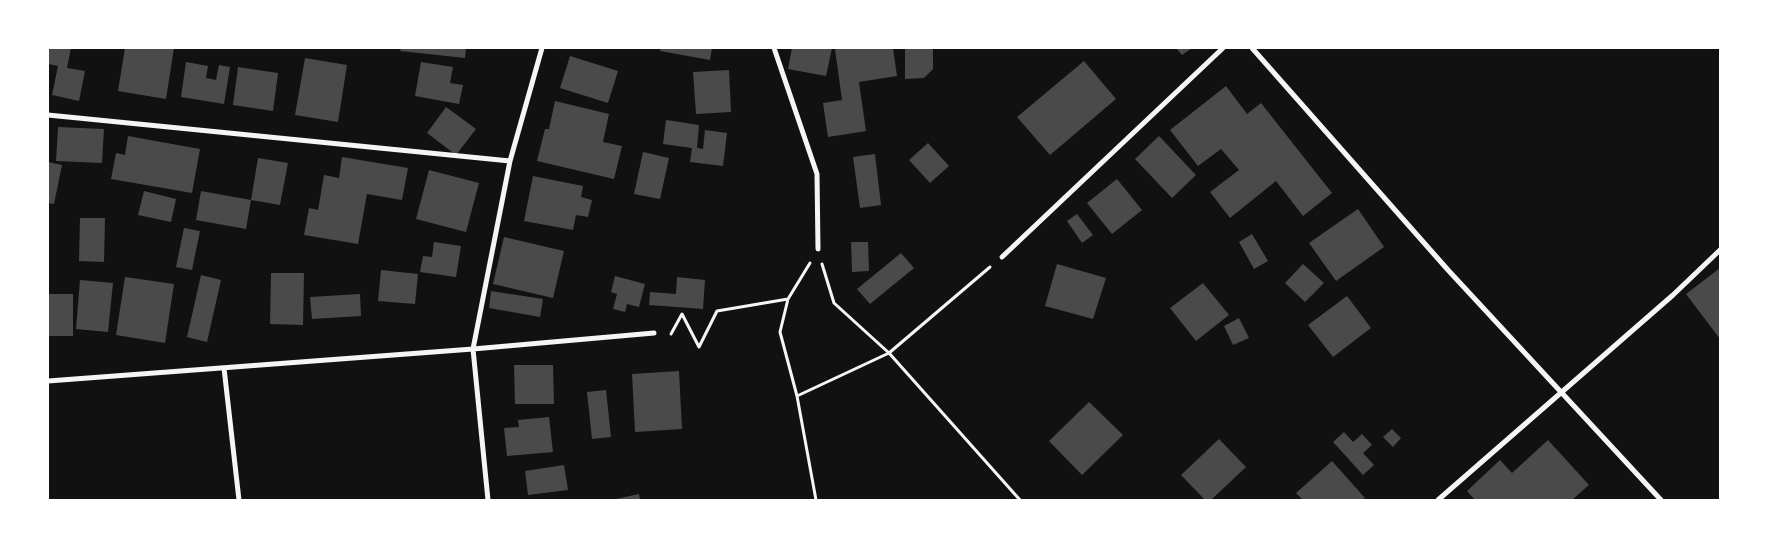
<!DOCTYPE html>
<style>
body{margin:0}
#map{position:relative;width:1768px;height:548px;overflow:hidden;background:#111;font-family:"Open Sans",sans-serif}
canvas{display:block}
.frame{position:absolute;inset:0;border:49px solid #fff;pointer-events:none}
</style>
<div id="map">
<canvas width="1768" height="548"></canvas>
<div class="frame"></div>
</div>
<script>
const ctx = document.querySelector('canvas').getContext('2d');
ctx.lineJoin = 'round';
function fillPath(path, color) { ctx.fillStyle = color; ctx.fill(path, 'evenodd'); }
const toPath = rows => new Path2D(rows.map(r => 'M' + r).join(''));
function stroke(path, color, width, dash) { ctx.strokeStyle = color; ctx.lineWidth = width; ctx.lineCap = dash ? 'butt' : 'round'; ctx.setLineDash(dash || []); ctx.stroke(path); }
const building = toPath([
 [49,48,71,48,67,68,85,71,79,101,52,95,58,66,48,64],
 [125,48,174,48,166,99,118,91],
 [401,48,466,48,465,58,400,51],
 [661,48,712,48,710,60,660,51],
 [792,48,832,48,826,76,788,69],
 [845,48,893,48,897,76,859,82,866,131,828,137,823,103,842,100,835,49],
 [905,48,933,48,933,69,924,78,905,79],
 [1176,48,1192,48,1182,55],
 [570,56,618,71,608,103,560,88],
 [305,58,347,65,338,122,295,115],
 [1084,61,1116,99,1050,155,1017,117],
 [186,62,208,66,206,78,216,80,219,65,230,67,224,104,181,97],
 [421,62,453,67,450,83,463,85,459,104,415,96],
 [238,67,278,73,273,111,233,105],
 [729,70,731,112,696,114,693,72],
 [1226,86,1247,114,1261,103,1332,193,1303,216,1276,181,1230,218,1210,192,1239,170,1221,149,1198,166,1170,130],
 [555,101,609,114,603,142,622,146,614,179,537,161,545,129,549,129],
 [446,107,476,129,456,155,427,133],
 [666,120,699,125,697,148,703,149,705,130,727,133,723,166,690,162,692,148,663,144],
 [58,127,104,129,102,163,56,161],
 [128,136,200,149,192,193,111,179,116,153,125,155],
 [1159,136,1196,175,1172,198,1135,159],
 [928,143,949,166,930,183,909,160],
 [643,152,669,158,660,199,634,194],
 [875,154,881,205,860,208,853,157],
 [342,157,408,168,402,200,367,194,358,244,304,235,309,208,318,210,324,175,339,178],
 [258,158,288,163,280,205,251,200],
 [48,162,62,165,54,204,48,203],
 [429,170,479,183,466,232,416,219],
 [533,176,583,186,581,197,592,200,588,217,576,215,573,230,524,221],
 [1117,179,1142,210,1112,234,1087,203],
 [144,191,176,199,171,222,138,215],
 [201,191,251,200,246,229,196,220],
 [1358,209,1384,247,1336,281,1309,243],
 [1077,214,1093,235,1082,243,1067,221],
 [80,218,105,218,104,262,79,261],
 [184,228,200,231,192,270,176,267],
 [1252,234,1268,261,1254,269,1239,242],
 [504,237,564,251,553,298,493,284],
 [434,242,461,246,456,277,420,272,423,256,432,257],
 [851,242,868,242,869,271,852,272],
 [901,253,914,268,870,304,857,289],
 [1057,264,1106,278,1093,319,1045,306],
 [1303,264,1324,283,1305,302,1285,283],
 [1720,268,1720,339,1686,294],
 [381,270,418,274,415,304,378,301],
 [271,273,304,273,303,325,270,324],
 [201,275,221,280,207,342,187,337],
 [615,276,645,284,639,307,627,304,625,312,613,309,617,294,611,292],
 [125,277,174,284,165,343,116,335],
 [677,277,705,280,703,309,649,305,650,292,676,294],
 [80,280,113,283,108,332,76,329],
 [1203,283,1229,315,1196,341,1170,308],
 [491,291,543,299,540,317,489,308],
 [48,294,73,294,73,336,48,336],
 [360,294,361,316,312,319,310,297],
 [1347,296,1371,328,1333,357,1308,325],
 [1239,318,1249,338,1233,345,1224,326],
 [514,365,553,365,554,404,515,404],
 [679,371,682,429,635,432,632,374],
 [606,390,611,437,592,439,587,392],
 [1089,402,1123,435,1082,475,1049,441],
 [549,417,553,452,507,456,504,428,519,427,518,420],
 [1392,429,1401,438,1393,447,1383,437],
 [1344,432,1353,442,1362,434,1372,445,1363,453,1374,465,1363,475,1333,442],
 [1219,439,1246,467,1211,500,1205,500,1181,475],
 [1548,440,1589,485,1572,500,1475,500,1467,491,1500,460,1512,473],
 [1332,461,1365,498,1362,500,1303,500,1296,493],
 [564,465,568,490,528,495,525,471],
 [639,494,640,500,611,500]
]);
const path = toPath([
 [810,263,788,299,780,332,797,396,816,500],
 [822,264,834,303,889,353,1020,500],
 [671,334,682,314,699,347,717,311,788,299],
 [797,396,889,353,990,267]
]);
const minor = toPath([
 [774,48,817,174,818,249],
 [1252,48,1448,270,1661,500],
 [48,115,510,161],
 [1002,257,1223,48],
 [224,368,239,500],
 [48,381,473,349,654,333],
 [488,500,473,349,510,161,542,48],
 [1438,500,1673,295,1720,250]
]);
fillPath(building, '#4a4a4a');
stroke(path, '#f5f5f5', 3);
stroke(minor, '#f5f5f5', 5);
</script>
